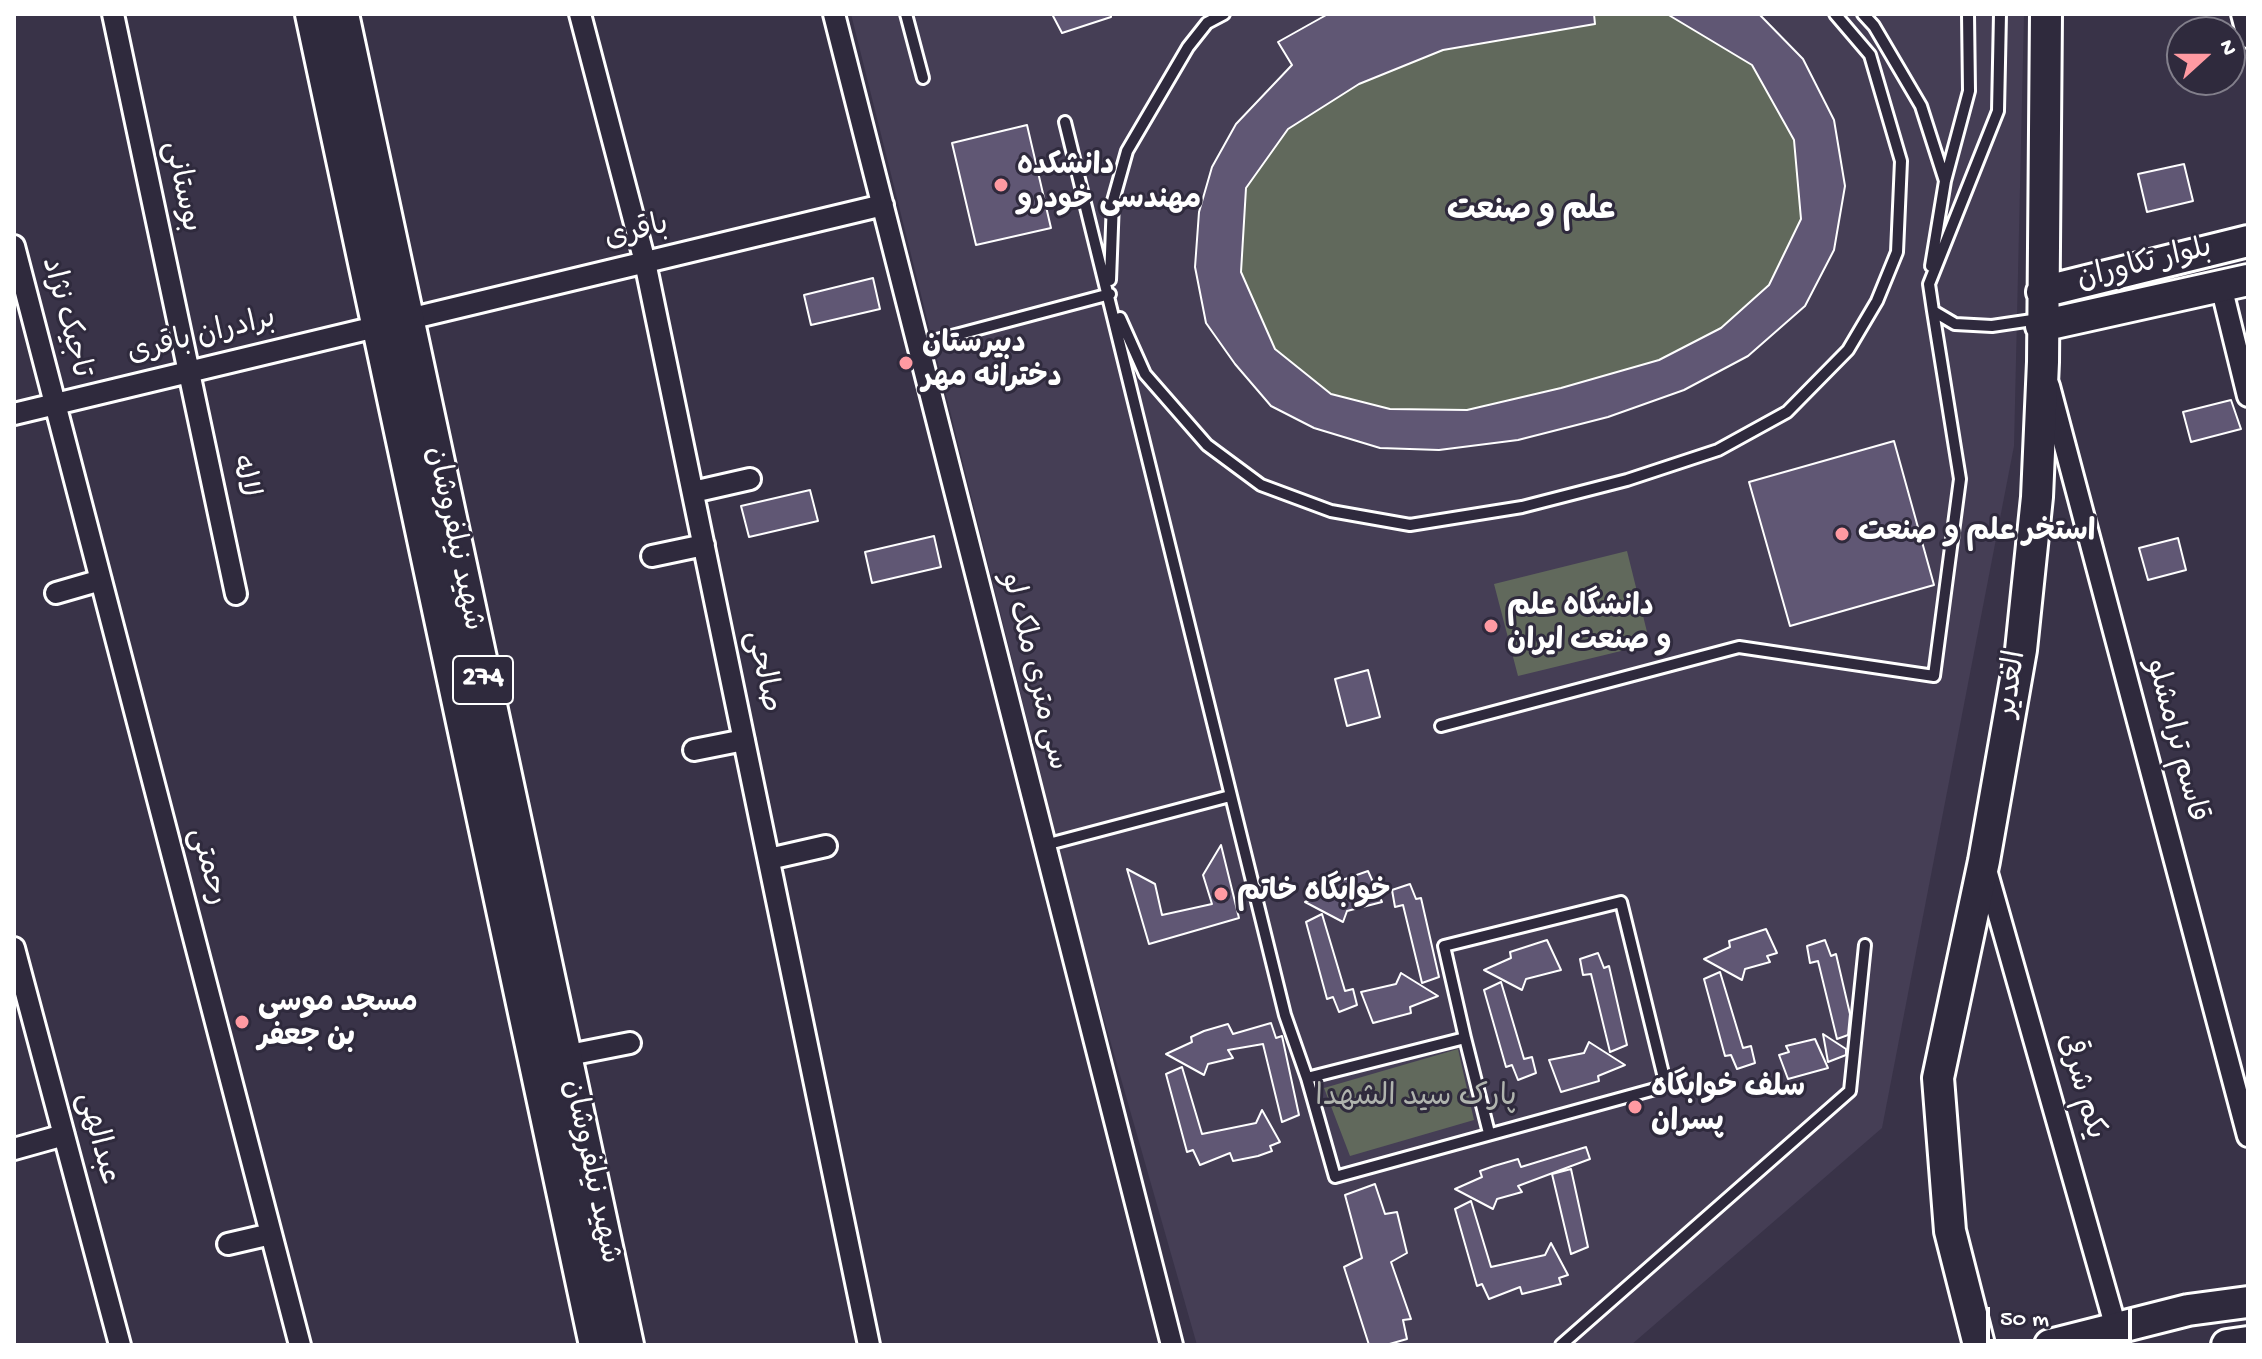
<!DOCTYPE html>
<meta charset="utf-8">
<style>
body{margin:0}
#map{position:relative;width:2262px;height:1359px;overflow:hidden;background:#393348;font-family:"Gochi Hand",sans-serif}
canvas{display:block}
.frame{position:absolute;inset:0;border:16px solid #fff;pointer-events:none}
.north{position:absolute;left:2166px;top:16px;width:80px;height:80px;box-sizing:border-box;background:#2f2a3d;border:2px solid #827f8b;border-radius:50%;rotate:69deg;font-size:22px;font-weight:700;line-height:32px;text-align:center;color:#fff}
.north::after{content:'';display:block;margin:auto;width:28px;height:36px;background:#ff9aa2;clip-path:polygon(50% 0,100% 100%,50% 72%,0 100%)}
.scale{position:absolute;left:1986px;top:1307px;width:146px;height:36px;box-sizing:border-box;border:4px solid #fff;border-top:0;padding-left:10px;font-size:24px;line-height:28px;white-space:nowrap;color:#fff;-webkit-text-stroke:6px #2f2a3d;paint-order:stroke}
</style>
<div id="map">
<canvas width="2262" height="1359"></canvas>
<div class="frame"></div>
<div class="north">N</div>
<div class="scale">50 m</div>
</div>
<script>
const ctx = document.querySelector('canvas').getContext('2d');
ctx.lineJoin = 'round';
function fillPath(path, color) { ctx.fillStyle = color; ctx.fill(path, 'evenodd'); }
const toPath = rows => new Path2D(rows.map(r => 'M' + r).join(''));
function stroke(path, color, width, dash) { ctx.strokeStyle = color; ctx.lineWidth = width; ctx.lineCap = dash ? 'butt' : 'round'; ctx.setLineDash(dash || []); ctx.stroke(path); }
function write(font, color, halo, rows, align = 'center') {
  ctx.font = font + ' "Gochi Hand","Playpen Sans Arabic",sans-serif'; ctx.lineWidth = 6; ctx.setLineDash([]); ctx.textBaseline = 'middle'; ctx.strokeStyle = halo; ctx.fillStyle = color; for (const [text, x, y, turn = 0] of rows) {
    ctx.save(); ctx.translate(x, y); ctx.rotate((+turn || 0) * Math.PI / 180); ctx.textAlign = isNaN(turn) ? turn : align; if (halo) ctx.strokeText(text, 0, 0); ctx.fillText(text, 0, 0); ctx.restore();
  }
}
const built = toPath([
 [851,14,2024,14,2014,446,1882,1128,1631,1345,1197,1345,1086,956]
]);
const green = toPath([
 [1328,14,1759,14,1803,59,1834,120,1845,186,1834,250,1805,306,1748,356,1684,390,1608,417,1518,440,1439,450,1380,448,1314,428,1271,406,1235,364,1206,323,1195,267,1199,212,1212,167,1236,124,1292,65,1278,42],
 [1627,551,1650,644,1518,676,1494,584],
 [1458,1049,1474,1120,1350,1156,1324,1088]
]);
const building = toPath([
 [1052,14,1111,14,1111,17,1062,33,1052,14],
 [1328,14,1594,14,1595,24,1443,50,1359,84,1288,129,1246,188,1241,272,1275,349,1331,394,1390,409,1467,410,1561,388,1659,360,1721,328,1769,285,1801,219,1794,140,1752,65,1667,14,1759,14,1803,59,1834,120,1845,186,1834,250,1805,306,1748,356,1684,390,1608,417,1518,440,1439,450,1380,448,1314,428,1271,406,1235,364,1206,323,1195,267,1199,212,1212,167,1236,124,1292,65,1278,42,1328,14],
 [1027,125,1051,228,976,245,952,143,1027,125],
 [2184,164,2193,201,2147,212,2138,174,2184,164],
 [873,278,880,309,811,325,804,295,873,278],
 [2231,400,2241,429,2191,442,2183,412,2231,400],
 [1894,441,1934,585,1790,626,1749,482,1894,441],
 [810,490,818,521,749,537,741,506,810,490],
 [934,536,941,567,872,583,865,552,934,536],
 [2178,538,2186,570,2148,580,2139,548,2178,538],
 [1368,670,1380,717,1347,726,1335,679,1368,670],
 [1221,845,1239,918,1149,944,1127,869,1155,884,1162,915,1212,904,1203,875,1221,845],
 [1368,871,1382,902,1347,911,1343,922,1305,902,1332,889,1331,884,1368,871],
 [1410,884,1416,899,1421,898,1439,977,1422,983,1403,905,1395,907,1392,890,1410,884],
 [1322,914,1345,991,1353,989,1357,1005,1339,1012,1333,997,1327,999,1306,922,1322,914],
 [1766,929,1777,953,1767,956,1770,962,1745,969,1742,980,1704,959,1730,947,1729,941,1766,929],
 [1547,940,1561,970,1526,979,1522,990,1484,970,1511,958,1510,952,1547,940],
 [1825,940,1831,956,1836,954,1850,1014,1848,1035,1837,1039,1818,961,1810,963,1807,946,1825,940],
 [1598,953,1604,968,1609,966,1627,1045,1610,1052,1591,974,1583,975,1580,959,1598,953],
 [1720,972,1743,1048,1751,1046,1755,1063,1737,1069,1731,1055,1725,1056,1704,979,1720,972],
 [1401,973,1438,996,1410,1007,1411,1013,1373,1023,1361,992,1396,984,1401,973],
 [1501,982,1524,1059,1532,1057,1536,1073,1518,1080,1512,1065,1506,1067,1484,990,1501,982],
 [1271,1023,1276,1038,1282,1036,1299,1115,1282,1122,1263,1044,1228,1050,1233,1058,1208,1064,1204,1075,1166,1054,1192,1042,1191,1037,1204,1031,1228,1024,1233,1034,1271,1023],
 [1823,1034,1846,1049,1846,1055,1828,1062,1823,1034],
 [1815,1039,1828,1068,1788,1079,1779,1055,1789,1052,1786,1046,1815,1039],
 [1589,1042,1625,1065,1598,1076,1599,1081,1561,1092,1549,1060,1584,1053,1589,1042],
 [1182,1067,1202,1134,1256,1123,1262,1110,1280,1142,1270,1146,1272,1151,1258,1156,1233,1161,1230,1153,1200,1165,1193,1150,1187,1152,1166,1074,1182,1067],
 [1586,1147,1590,1159,1518,1186,1522,1192,1497,1199,1493,1209,1455,1189,1482,1177,1480,1171,1494,1166,1518,1159,1521,1167,1586,1147],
 [1571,1169,1588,1247,1571,1254,1552,1174,1571,1169],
 [1375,1184,1385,1214,1397,1212,1407,1253,1391,1262,1411,1319,1403,1320,1407,1339,1386,1345,1369,1345,1344,1267,1362,1258,1345,1195,1375,1184],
 [1471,1201,1491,1267,1545,1255,1551,1243,1568,1275,1559,1278,1561,1284,1546,1288,1522,1294,1520,1287,1489,1299,1482,1284,1477,1286,1455,1209,1471,1201]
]);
const service = toPath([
 [906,14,923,78],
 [1863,14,1874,26,1921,106,1945,181,1931,266],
 [2000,14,1998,111,1929,284,1933,311,1955,324,1992,326,2039,319],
 [1065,122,1285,1015,1307,1078,1465,1038,1444,946,1621,902,1666,1086,1335,1177,1307,1078],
 [1945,181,1969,91,1968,14],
 [1110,280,1113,201,1127,151,1188,47,1207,23,1224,14],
 [1120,318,1145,374,1207,445,1261,485,1331,511,1410,525,1522,507,1627,480,1718,450,1787,412,1848,350,1877,301,1897,252,1901,161,1870,55,1835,14],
 [918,345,1110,294],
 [1441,726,1739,647,1934,676,1960,479,1933,311],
 [1045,845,1230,796],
 [1465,1038,1489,1133],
 [1561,1345,1850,1091,1865,945]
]);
const minor = toPath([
 [113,14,236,594],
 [580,14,645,262,869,1345],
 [834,14,1172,1345],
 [2242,14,2248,37],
 [14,246,300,1345],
 [2221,286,2248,396],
 [2049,386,2248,1136],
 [14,414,883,205],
 [693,492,750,479],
 [652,556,704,545],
 [56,593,101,580],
 [694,750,744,740],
 [769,859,826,846],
 [1985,866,2116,1328],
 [14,948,120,1345],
 [564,1056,630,1043],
 [14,1149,64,1135],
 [228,1244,271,1234]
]);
const secondary = toPath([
 [2042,292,2248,241],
 [2041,326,2248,280],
 [1979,1345,1950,1231,1938,1078,1984,861,2021,650,2037,497,2043,362,2046,14],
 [2050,1345,2188,1310,2248,1302],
 [2227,1345,2248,1342]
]);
const primary = toPath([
 [313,14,597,1345],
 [341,14,626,1345]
]);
const markers = [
 [1001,185,8,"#ff9aa2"],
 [906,363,8,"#ff9aa2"],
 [1842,534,8,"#ff9aa2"],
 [1491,626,8,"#ff9aa2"],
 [1221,894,8,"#ff9aa2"],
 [242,1022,8,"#ff9aa2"],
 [1635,1107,8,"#ff9aa2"]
];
const shields = [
 [483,680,60]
];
const shieldNames = [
 ["274",483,680]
];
const poiNames = [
 ["دانشکده",1017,168],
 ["مهندسی خودرو",1017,202],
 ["دبیرستان",922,346],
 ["دخترانه مهر",922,380],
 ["استخر علم و صنعت",1858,534],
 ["دانشگاه علم",1507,609],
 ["و صنعت ایران",1507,643],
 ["خوابگاه خاتم",1237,894],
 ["مسجد موسی",258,1005],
 ["بن جعفر",258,1039],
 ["سلف خوابگاه",1651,1090],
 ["پسران",1651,1124]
];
const streetNames = [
 ["بوستانی",180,187,78],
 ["باقری",637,234,-14],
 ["بلوار تکاوران",2145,266,-14],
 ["تاجیک نژاد",64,318,75],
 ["برادران باقری",202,338,-14],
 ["لاله",242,477,78],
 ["شهید نیلفروشان",452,539,78],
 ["صالحی",761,672,78],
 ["سی متری ملک لو",1032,672,76],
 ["الغدیر",2014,684,-81],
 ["قاسم ترامشلو",2174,741,75],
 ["رحمتی",206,867,75],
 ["یکم شرقی",2079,1087,74],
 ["عبدالهی",96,1139,75],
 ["شهید نیلفروشان",589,1172,78]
];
const parkNames = [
 ["پارک سید الشهدا",1416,1099]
];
const neighbourhoodNames = [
 ["علم و صنعت",1531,213]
];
fillPath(built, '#453e55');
fillPath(green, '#61695c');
fillPath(building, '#605774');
stroke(building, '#fff', 2);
stroke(service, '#fff', 16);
stroke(minor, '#fff', 26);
stroke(secondary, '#fff', 36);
stroke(primary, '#fff', 40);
stroke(service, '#2f2a3d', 10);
stroke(minor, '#2f2a3d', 20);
stroke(secondary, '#2f2a3d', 30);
stroke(primary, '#2f2a3d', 34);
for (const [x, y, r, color] of markers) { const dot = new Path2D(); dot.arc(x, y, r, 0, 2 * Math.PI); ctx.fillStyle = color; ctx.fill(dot); stroke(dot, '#2f2a3d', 3); }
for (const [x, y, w] of shields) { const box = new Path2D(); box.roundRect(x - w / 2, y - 24, w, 48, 6); ctx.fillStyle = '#2f2a3d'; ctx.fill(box); stroke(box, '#fff', 2); }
write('bold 28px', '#fff', null, shieldNames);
write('bold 30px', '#fff', '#2f2a3d', poiNames, 'left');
write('30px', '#fff', '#2f2a3d', streetNames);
write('30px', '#b0b4ae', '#2f2a3d', parkNames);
write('bold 32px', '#fff', '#2f2a3d', neighbourhoodNames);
</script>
